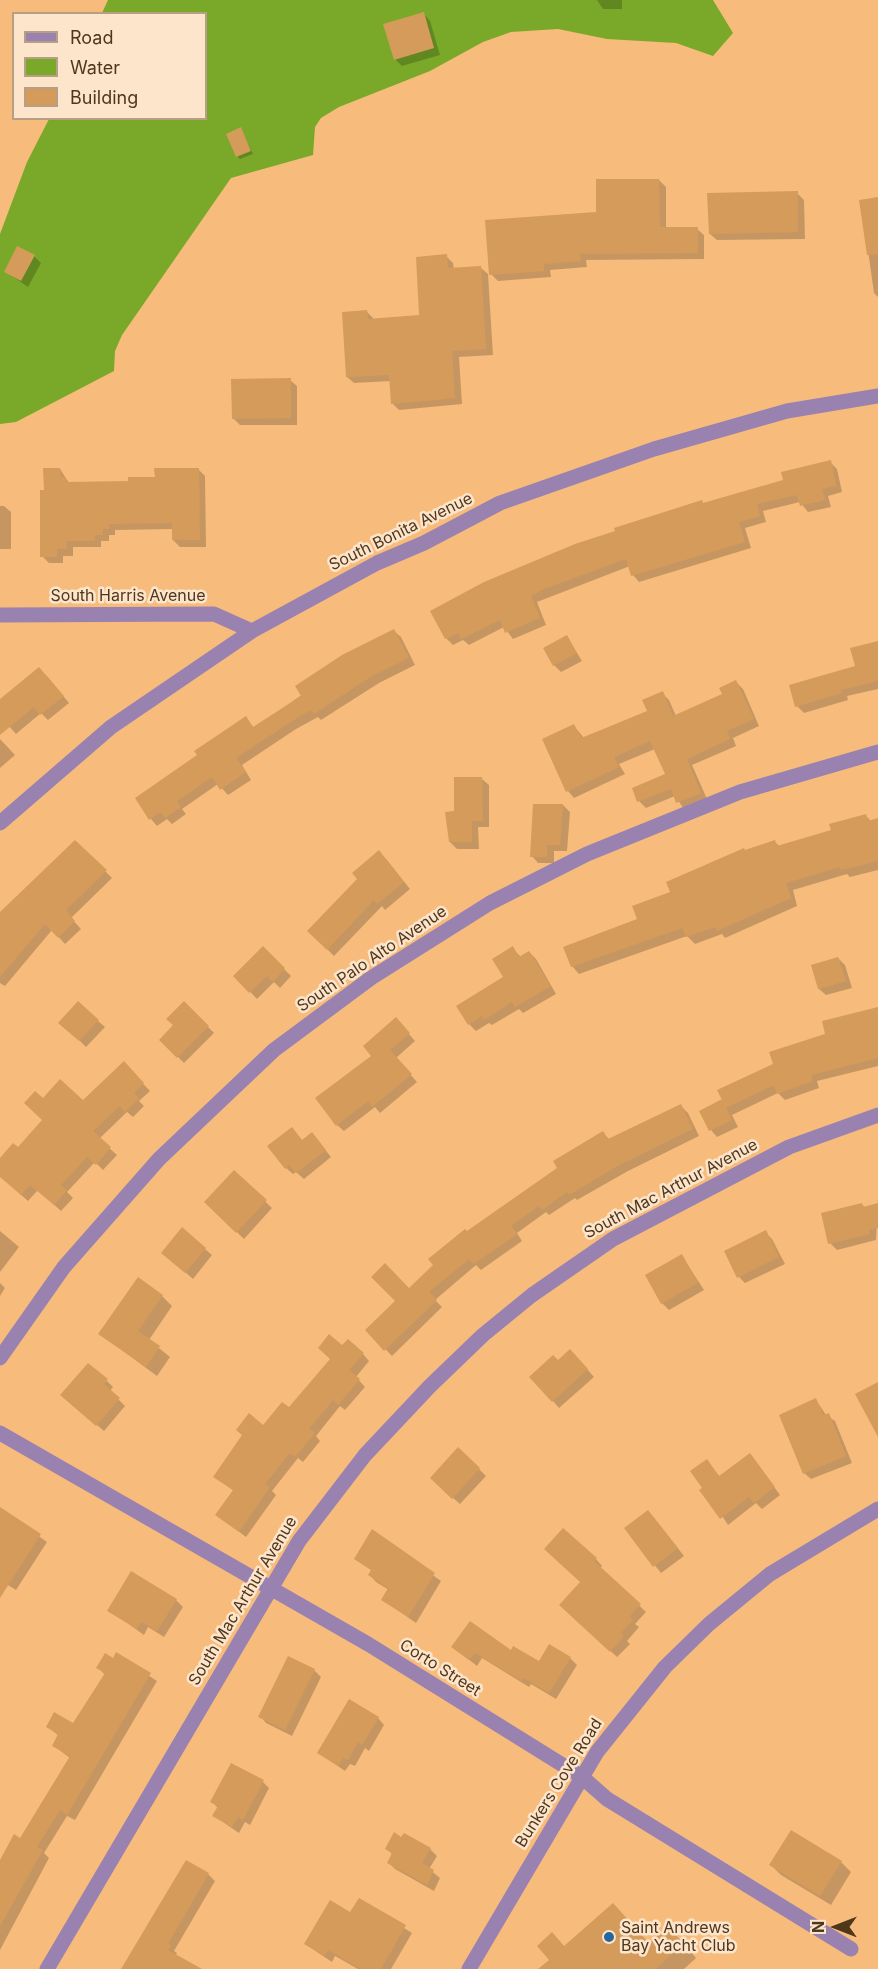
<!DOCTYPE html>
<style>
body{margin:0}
#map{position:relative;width:878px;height:1969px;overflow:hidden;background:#f7bc7b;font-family:Inter,sans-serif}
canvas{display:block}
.legend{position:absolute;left:12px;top:12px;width:195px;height:108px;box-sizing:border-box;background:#fde5cc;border:2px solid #b79f86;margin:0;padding:8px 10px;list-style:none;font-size:18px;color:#4f371c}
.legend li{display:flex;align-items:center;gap:12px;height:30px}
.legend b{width:30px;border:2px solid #b79f86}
.north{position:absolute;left:806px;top:1897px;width:60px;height:60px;-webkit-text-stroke:4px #fde5cc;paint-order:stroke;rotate:270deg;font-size:16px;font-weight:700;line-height:24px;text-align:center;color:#4f371c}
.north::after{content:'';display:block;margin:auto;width:21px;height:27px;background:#4f371c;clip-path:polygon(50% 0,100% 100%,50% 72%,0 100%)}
</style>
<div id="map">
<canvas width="878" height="1969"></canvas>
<ul class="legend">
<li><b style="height:8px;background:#9a82b0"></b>Road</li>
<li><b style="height:16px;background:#7aa929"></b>Water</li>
<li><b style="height:16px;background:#d49b5b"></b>Building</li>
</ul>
<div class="north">N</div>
</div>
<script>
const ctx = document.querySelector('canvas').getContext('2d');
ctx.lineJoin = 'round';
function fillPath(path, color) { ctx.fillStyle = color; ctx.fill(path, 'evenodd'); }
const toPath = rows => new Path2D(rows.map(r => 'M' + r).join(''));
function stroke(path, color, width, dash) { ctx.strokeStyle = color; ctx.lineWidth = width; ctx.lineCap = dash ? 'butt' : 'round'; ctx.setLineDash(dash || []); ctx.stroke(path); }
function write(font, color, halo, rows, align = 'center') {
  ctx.font = font + ' Inter,sans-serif'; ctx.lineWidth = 5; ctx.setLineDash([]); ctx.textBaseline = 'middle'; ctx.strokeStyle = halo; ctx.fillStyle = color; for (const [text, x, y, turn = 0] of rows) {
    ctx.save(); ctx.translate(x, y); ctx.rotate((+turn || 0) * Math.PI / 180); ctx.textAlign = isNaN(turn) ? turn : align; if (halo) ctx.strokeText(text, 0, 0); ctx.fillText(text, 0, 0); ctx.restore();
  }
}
const water = toPath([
 [108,0,713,0,733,33,713,56,676,43,607,39,558,29,511,32,483,42,430,71,339,107,321,118,315,127,313,155,231,178,122,335,115,351,114,371,16,422,0,424,0,234,27,162,49,119,206,118,206,14,102,13]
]);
const shadow = toPath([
 [597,0,622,0,622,9,603,9],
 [424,14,430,21,440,55,402,66,395,59],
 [241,129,253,154,240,159,237,156],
 [659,180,666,187,666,229,697,229,704,235,704,259,586,260,587,267,550,270,551,277,498,281,491,274],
 [797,193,804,200,805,239,717,240,710,234],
 [878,199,878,297,874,293,861,201],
 [34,256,41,263,28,287,6,272],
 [446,256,453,263,454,269,481,268,488,274,493,355,459,357,462,404,399,410,392,403,391,381,354,383,347,377,367,312,374,319,421,316],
 [290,380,297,386,297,425,240,425,234,419],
 [830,462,837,469,842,492,828,496,831,507,808,512,800,502,763,511,766,522,745,528,751,548,639,582,633,575,630,566,537,602,546,625,513,639,504,627,469,645,463,640,453,645,446,638,705,505,785,482],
 [60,469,69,483,129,483,198,469,205,476,206,547,180,547,173,540,173,529,115,530,115,535,109,535,109,541,101,541,101,547,73,547,73,556,63,556,63,563,49,563,42,556,45,491],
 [0,506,4,506,11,512,11,549,0,549],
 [394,631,401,637,415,665,379,683,321,720,318,717,296,729,242,765,251,780,228,795,218,784,182,809,186,814,172,824,167,819,157,826,151,819,137,799,199,756,246,718,254,728],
 [567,637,582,661,561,672,554,665],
 [878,643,878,689,847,696,848,700,804,713,797,706,856,667],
 [46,675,69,703,48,720,41,713,16,734,0,716,0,701],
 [736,682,743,689,759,726,733,738,736,746,692,765,707,799,684,809,675,796,646,808,639,801,633,789,667,774,655,749,619,764,625,774,574,798,568,791,544,740,574,726,584,738,649,711,662,693,669,700,676,716,724,694],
 [0,739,15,755,0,768],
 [482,779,489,785,489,827,478,827,479,849,457,849,450,842,456,812],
 [563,805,570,812,567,851,554,851,554,863,538,863,532,856],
 [866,816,872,822,878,820,878,870,850,877,847,874,793,890,797,906,725,938,722,934,695,944,687,936,579,974,572,966,639,920,671,893,775,842,779,846,832,831],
 [75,842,112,878,71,918,81,929,65,944,52,930,5,986,0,983,0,913],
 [386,859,410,889,385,910,382,906,334,956,309,931,359,879],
 [263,948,291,976,280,988,274,982,257,999,235,976],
 [512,948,521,957,529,952,536,959,556,994,523,1013,519,1009,492,1025,489,1023,476,1031,469,1024,505,978],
 [838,958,845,965,852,988,826,995,819,989],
 [184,1003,214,1033,184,1063,161,1040,175,1026],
 [878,1008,878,1066,817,1081,819,1088,785,1100,778,1093,732,1115,738,1127,717,1137,711,1130,721,1101,775,1065],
 [98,1021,105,1027,86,1047,61,1022],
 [402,1026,415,1041,396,1058,417,1082,380,1113,375,1107,344,1131,337,1125],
 [124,1064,150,1091,139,1101,144,1106,133,1117,127,1112,99,1139,117,1155,103,1170,95,1162,67,1192,73,1198,61,1211,38,1190,28,1201,0,1176,0,1160,18,1149,44,1120,44,1100,83,1102],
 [681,1106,688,1113,699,1136,628,1171,577,1200,575,1198,549,1215,546,1212,517,1233,522,1241,481,1270,476,1265,435,1300,442,1307,392,1356,367,1330,467,1233,559,1168,603,1133,610,1140],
 [292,1129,303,1141,318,1141,331,1157,304,1179,296,1172,293,1174,286,1168],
 [234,1172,272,1208,244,1239,206,1202],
 [862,1204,865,1208,878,1205,876,1240,837,1250,830,1243],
 [0,1231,19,1247,0,1272],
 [765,1232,772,1239,785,1264,745,1283,739,1277],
 [205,1249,212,1255,193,1279,170,1259],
 [682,1256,704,1290,669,1310,662,1303],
 [0,1283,5,1288,0,1296],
 [162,1296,172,1306,149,1340,170,1357,157,1376,100,1334],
 [342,1347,363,1354,369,1361,356,1377,365,1387,345,1410,340,1406,316,1436,320,1441,303,1462,298,1458,272,1491,276,1495,246,1537,217,1515,234,1491,215,1477,263,1427,289,1409],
 [577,1358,594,1377,559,1408,553,1401,558,1362],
 [107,1381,113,1387,110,1391,125,1406,104,1431,69,1401],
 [816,1400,826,1415,835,1421,852,1463,811,1479,804,1473],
 [707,1461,720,1477,756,1462,780,1495,762,1509,756,1503,728,1525,704,1488],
 [479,1469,486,1476,460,1504,438,1485],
 [0,1509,47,1542,16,1590,0,1580],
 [654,1518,684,1556,661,1573,626,1529],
 [546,1549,596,1559,602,1566,600,1568,646,1612,635,1624,639,1627,627,1641,630,1644,617,1657,561,1605,582,1582],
 [356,1558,409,1558,441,1581,416,1623,383,1600,389,1590,376,1582,370,1575,372,1571],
 [176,1600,183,1607,164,1637,148,1627,144,1635,109,1610],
 [453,1647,511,1653,539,1664,570,1658,577,1665,556,1699,531,1684,529,1687,482,1658,477,1666],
 [117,1655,157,1681,75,1820,67,1816,44,1853,49,1858,0,1950,0,1863,21,1840,70,1758,54,1746,59,1736,48,1727,74,1725,105,1675,98,1667,114,1660],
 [314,1670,321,1677,292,1736,266,1723,260,1716],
 [378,1718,384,1725,369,1751,365,1748,355,1766,350,1764,345,1771,319,1753],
 [263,1782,269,1788,250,1825,245,1822,239,1833,214,1816,218,1808,212,1802],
 [402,1839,430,1849,437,1856,429,1869,440,1878,434,1891,395,1869,389,1863,393,1855,387,1849],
 [841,1862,851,1872,831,1905,781,1875,771,1865],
 [208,1874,215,1881,174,1951,177,1953,168,1969,123,1969],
 [359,1900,412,1933,391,1969,358,1969,335,1956,332,1962,305,1944,351,1914],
 [552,1934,565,1947,681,1941,696,1958,684,1969,541,1969,551,1960]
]);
const building = toPath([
 [424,12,434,48,394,60,383,24],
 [241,127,251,151,236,157,226,134],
 [596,179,659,179,660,227,698,227,698,253,580,254,581,261,544,264,544,271,489,275,485,220,596,212],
 [798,191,798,232,709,234,707,193],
 [878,197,878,254,867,255,859,200],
 [17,246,35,255,21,281,4,272],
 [447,254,448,268,481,266,486,349,452,351,455,398,391,404,389,375,346,377,342,312,367,310,368,319,419,315,416,257],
 [291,378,291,418,232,419,231,379],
 [831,460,836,486,822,489,825,500,800,506,797,495,757,504,760,516,739,522,745,542,631,576,626,559,544,589,531,596,540,618,505,633,500,620,461,639,458,633,445,639,430,611,484,582,575,544,615,531,614,528,702,500,703,503,783,480,781,472],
 [43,468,60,468,61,477,66,477,66,482,128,481,128,477,155,477,154,468,199,468,200,540,172,540,172,523,109,524,109,529,103,529,103,535,95,535,95,541,66,541,67,549,57,549,57,557,40,557,40,490,44,490],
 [394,629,409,658,372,676,314,714,311,710,289,723,236,758,246,772,220,790,212,777,177,801,181,807,165,818,160,812,149,820,135,798,197,755,194,751,246,716,253,727,301,696,295,686,342,655],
 [567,635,577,653,553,666,543,648],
 [878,641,878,681,841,690,842,693,795,707,789,685,855,666,850,648],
 [39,667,64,696,40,715,34,707,0,735,0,699],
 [736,680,754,719,727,731,730,739,687,759,701,793,676,803,671,789,637,802,632,788,665,774,650,741,614,757,619,767,566,792,542,739,574,724,581,738,601,730,647,711,642,700,663,691,673,716,722,694,719,688],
 [454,777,482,777,483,821,472,821,472,842,449,842,445,812,454,811],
 [533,804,563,804,560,845,547,845,547,857,530,857],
 [866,814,868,821,878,818,878,861,841,870,840,867,786,883,791,898,717,931,715,927,686,937,682,928,571,967,563,947,637,919,632,906,670,892,666,882,744,848,745,850,775,840,777,846,831,830,829,824],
 [75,840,107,870,66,910,75,921,58,938,45,924,0,977,0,912],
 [379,850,404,882,377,904,374,900,327,950,307,931,357,879,352,873],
 [263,946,285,968,273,982,267,976,249,993,233,976],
 [513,946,519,957,529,951,551,986,515,1007,512,1002,484,1020,482,1016,468,1025,456,1006,503,977,492,959],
 [838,957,846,981,818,989,811,965],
 [78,1001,99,1020,79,1041,58,1023],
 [184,1001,209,1026,177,1058,159,1040,173,1025,166,1019],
 [878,1007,878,1058,811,1075,813,1081,777,1094,774,1085,726,1108,732,1120,709,1131,699,1111,722,1099,724,1104,717,1090,773,1064,769,1052,825,1034,822,1021],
 [396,1017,410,1033,390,1050,412,1074,372,1107,368,1101,336,1126,315,1098,371,1056,363,1046],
 [124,1061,144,1083,134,1093,139,1099,125,1112,120,1106,93,1131,111,1147,96,1165,87,1157,61,1185,67,1190,54,1205,30,1185,21,1195,0,1177,0,1158,13,1143,18,1147,42,1120,24,1103,35,1091,43,1098,60,1079,83,1100],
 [681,1104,693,1129,621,1164,569,1195,567,1192,542,1210,539,1206,511,1226,517,1234,474,1264,469,1259,429,1292,437,1300,384,1351,365,1330,395,1301,371,1277,385,1263,409,1288,433,1265,428,1259,465,1229,467,1231,557,1168,553,1161,603,1131,608,1139],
 [292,1127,302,1140,312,1132,326,1150,296,1173,289,1165,285,1169,267,1146],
 [234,1170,267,1200,236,1233,204,1202],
 [862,1203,863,1207,878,1203,878,1228,869,1230,870,1234,828,1244,821,1213],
 [182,1227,206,1248,185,1273,161,1253],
 [766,1230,779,1257,737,1278,724,1251],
 [682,1254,698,1283,661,1304,645,1275],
 [138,1277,163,1295,138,1331,160,1346,146,1367,98,1334],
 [329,1334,342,1345,348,1339,364,1353,349,1370,360,1379,338,1405,333,1400,309,1429,315,1433,295,1457,290,1453,265,1484,270,1487,239,1532,215,1515,233,1490,213,1477,242,1435,236,1430,249,1413,263,1425,282,1402,289,1407,330,1359,318,1348],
 [570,1349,588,1369,552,1402,529,1377,553,1355,558,1360],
 [88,1363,108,1379,104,1384,120,1398,96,1426,60,1395],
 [878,1382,878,1437,855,1394],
 [816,1398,823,1415,829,1413,846,1456,803,1474,779,1415],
 [458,1447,480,1468,452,1499,430,1478],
 [750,1453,775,1487,754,1503,749,1497,720,1519,699,1490,702,1488,690,1471,707,1459,719,1476],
 [0,1507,41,1534,0,1598],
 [648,1510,678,1548,653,1567,624,1528],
 [563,1528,597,1558,594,1561,641,1604,630,1616,633,1620,621,1633,624,1636,610,1652,559,1605,580,1582,544,1549],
 [372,1529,435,1573,408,1617,381,1600,388,1588,368,1575,371,1570,354,1559],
 [131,1571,177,1599,157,1631,141,1622,137,1629,107,1611],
 [470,1621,511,1650,513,1646,539,1661,549,1644,571,1657,549,1693,524,1678,522,1681,475,1653,469,1660,451,1647],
 [116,1652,151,1673,67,1815,60,1810,37,1847,43,1850,0,1926,0,1860,14,1834,20,1838,70,1756,52,1746,58,1734,46,1727,54,1712,73,1723,105,1673,96,1668,105,1653,113,1658],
 [288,1656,315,1669,285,1730,258,1717],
 [349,1699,379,1717,362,1745,358,1742,348,1760,343,1758,338,1766,317,1753],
 [231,1763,264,1780,243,1820,238,1817,232,1827,212,1816,218,1806,210,1802],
 [791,1830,842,1861,820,1896,769,1865],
 [394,1832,401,1837,404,1833,431,1848,422,1863,434,1870,427,1885,387,1863,392,1853,385,1849],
 [186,1860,209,1873,168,1944,171,1945,168,1950,202,1969,121,1969],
 [359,1898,406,1925,381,1969,361,1969,328,1950,325,1956,304,1944,330,1900,350,1912],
 [613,1903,649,1943,668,1926,684,1944,655,1969,538,1969,549,1960,537,1946,552,1932,564,1946]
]);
const minor = toPath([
 [0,615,214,614,252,631],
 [0,823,111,727,252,631,377,563,424,543,500,503,654,449,787,411,878,396],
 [0,1358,64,1267,159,1159,274,1050,371,978,490,903,587,854,740,792,878,752],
 [0,1433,368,1644,582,1777,607,1799,851,1949],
 [47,1969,299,1541,365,1455,430,1386,483,1335,532,1295,613,1239,789,1147,878,1115],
 [469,1969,597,1752,665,1667,709,1624,770,1574,878,1509]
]);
const markers = [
 [609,1937,6,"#28679d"]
];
const streetNames = [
 ["South Bonita Avenue",401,532,-26],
 ["South Harris Avenue",128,596],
 ["South Palo Alto Avenue",372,959,-34],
 ["South Mac Arthur Avenue",671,1189,-28],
 ["South Mac Arthur Avenue",243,1601,-59],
 ["Corto Street",440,1668,32],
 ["Bunkers Cove Road",559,1783,-58]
];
const poiNames = [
 ["Saint Andrews",621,1928],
 ["Bay Yacht Club",621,1946]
];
fillPath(water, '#7aa929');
fillPath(shadow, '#0003');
fillPath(building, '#d49b5b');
stroke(minor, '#9a82b0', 15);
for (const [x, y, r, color] of markers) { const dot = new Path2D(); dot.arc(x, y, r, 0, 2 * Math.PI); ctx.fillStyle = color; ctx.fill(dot); stroke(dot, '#fde5cc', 2); }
write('16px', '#4f371c', '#fde5cc', streetNames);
write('16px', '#4f371c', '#fde5cc', poiNames, 'left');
</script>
